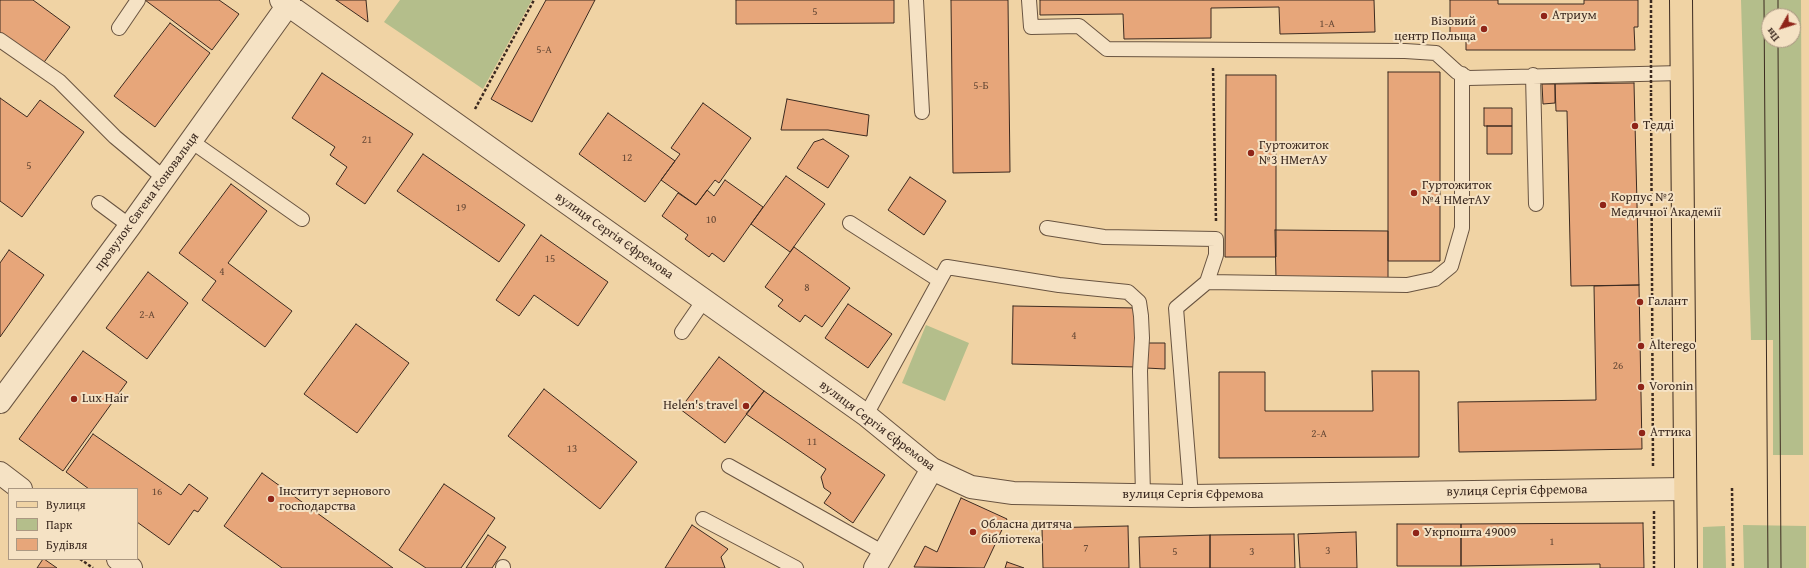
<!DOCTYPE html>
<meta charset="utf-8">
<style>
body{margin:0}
#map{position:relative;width:1809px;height:568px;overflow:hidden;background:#f0d3a4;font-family:"Gentium Book Plus",serif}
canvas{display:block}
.legend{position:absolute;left:8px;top:488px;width:130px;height:72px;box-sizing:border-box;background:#f5e2c4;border:1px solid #ab9882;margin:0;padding:5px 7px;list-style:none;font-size:12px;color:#3c2a20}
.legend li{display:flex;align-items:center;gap:8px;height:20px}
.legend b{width:20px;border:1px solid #ab9882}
.north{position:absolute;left:1761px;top:8px;width:40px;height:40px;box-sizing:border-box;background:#f5e2c4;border:1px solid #ab9882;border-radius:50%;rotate:231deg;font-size:11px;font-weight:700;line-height:16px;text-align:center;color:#3c2a20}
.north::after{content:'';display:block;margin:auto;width:14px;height:18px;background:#8f2418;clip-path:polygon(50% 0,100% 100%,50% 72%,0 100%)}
</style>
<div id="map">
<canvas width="1809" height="568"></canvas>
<ul class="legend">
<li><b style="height:5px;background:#f0d3a4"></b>Вулиця</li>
<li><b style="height:11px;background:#b4be8b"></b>Парк</li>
<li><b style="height:11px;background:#e7a67a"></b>Будівля</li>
</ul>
<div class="north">Пн</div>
</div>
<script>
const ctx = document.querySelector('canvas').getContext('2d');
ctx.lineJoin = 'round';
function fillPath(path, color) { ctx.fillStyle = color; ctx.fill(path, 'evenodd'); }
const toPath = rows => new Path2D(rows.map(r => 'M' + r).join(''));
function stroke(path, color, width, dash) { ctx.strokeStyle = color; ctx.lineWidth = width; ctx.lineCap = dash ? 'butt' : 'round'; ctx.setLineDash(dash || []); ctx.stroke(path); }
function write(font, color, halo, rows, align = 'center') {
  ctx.font = font + ' "Gentium Book Plus",serif'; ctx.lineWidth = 4; ctx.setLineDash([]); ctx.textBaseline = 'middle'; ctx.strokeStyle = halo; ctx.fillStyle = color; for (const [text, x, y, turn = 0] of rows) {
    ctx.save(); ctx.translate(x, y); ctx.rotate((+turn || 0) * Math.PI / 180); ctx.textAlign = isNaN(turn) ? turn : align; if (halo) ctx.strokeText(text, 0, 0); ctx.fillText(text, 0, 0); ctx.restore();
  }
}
const green = toPath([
 [400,0,532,0,483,89,384,22],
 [1741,0,1801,0,1803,455,1773,455,1773,340,1751,340],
 [1769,16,1793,16,1793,40,1769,40],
 [926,325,969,343,945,401,902,383],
 [1743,525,1806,526,1806,568,1744,568],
 [1725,526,1726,568,1703,568,1703,527]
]);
const building = toPath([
 [0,0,33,0,70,27,42,65,0,35,0,0],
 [145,0,219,0,239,14,212,50,145,0],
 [336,0,366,0,368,22,336,0],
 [546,0,595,0,532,122,491,99,546,0],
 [736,0,894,0,894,23,736,24,736,0],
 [951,0,1008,0,1010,172,953,173,951,0],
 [1040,0,1374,0,1375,32,1280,34,1279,7,1211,8,1211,38,1124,39,1123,14,1040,15,1040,0],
 [1450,0,1498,0,1498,4,1584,4,1584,0,1638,0,1638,27,1634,27,1635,50,1466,50,1466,34,1450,34,1450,0],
 [170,23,210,53,155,127,114,96,170,23],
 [1388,72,1440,72,1440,261,1388,261,1388,72],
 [322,73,413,134,365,204,336,184,347,167,330,155,335,147,292,118,322,73],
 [1226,75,1276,75,1276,257,1225,257,1226,75],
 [1634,83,1639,285,1571,286,1567,111,1556,111,1555,84,1634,83],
 [1542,84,1555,84,1555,103,1543,104,1542,84],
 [0,98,27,117,40,100,84,132,22,217,0,201,0,98],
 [787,99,869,115,867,136,828,130,781,130,787,99],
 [703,103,751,138,719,183,715,180,696,205,661,180,680,154,671,148,703,103],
 [1484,108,1512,108,1512,126,1484,126,1484,108],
 [608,113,675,161,645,202,579,154,608,113],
 [1487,126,1512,126,1512,154,1487,154,1487,126],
 [823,139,849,156,828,188,797,168,814,142,823,139],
 [423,154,525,225,499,262,397,191,423,154],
 [786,176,825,204,790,252,751,224,786,176],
 [910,177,946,201,924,235,888,210,910,177],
 [725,180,763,207,724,262,712,253,709,257,685,239,688,235,662,216,678,193,696,205,707,190,714,196,725,180],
 [231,184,267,211,228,263,292,311,265,347,202,300,216,281,179,253,231,184],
 [1275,230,1388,231,1388,279,1276,279,1275,230],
 [541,235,608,282,578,326,534,295,519,316,496,300,541,235],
 [794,247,850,288,822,327,805,315,800,322,778,306,783,300,765,287,794,247],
 [9,250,44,275,0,337,0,263,9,250],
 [148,272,188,303,147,359,106,328,148,272],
 [1639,285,1642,449,1459,452,1458,402,1596,400,1594,286,1639,285],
 [848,304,892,334,868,368,825,338,848,304],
 [1013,306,1137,308,1136,367,1012,364,1013,306],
 [356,324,409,363,357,433,304,394,356,324],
 [1146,343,1165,343,1165,369,1146,368,1146,343],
 [83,351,127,382,63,471,19,439,83,351],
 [719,357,764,391,725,443,680,409,719,357],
 [1372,371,1419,371,1419,457,1219,458,1219,372,1265,372,1265,411,1373,411,1372,371],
 [544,389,637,462,600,509,508,436,544,389],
 [764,391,885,475,853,523,824,503,831,493,824,488,821,477,826,469,746,414,764,391],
 [93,434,181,495,189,484,208,498,198,512,194,510,169,545,137,522,137,489,89,489,66,472,93,434],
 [262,473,393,568,282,568,224,526,262,473],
 [444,484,495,518,461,568,426,568,399,550,444,484],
 [961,498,1007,519,984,568,914,567,925,546,937,552,961,498],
 [1643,523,1644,568,1600,568,1600,564,1461,566,1461,524,1643,523],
 [1397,524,1461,524,1461,566,1397,566,1397,524],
 [692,525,728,549,721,557,725,568,665,568,692,525],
 [1128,526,1129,568,1043,568,1042,528,1128,526],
 [1356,532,1357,568,1300,568,1298,534,1356,532],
 [1294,534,1295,568,1210,568,1210,535,1294,534],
 [488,535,506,547,492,568,466,568,488,535],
 [1210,535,1210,568,1140,568,1139,537,1210,535],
 [43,559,44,559,57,568,37,568,43,559],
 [1007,562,1024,568,1005,568,1007,562]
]);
const path = toPath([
 [1651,0,1651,55],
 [1213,68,1216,221],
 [1651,93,1653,468],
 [475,109,534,0],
 [1732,488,1733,568],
 [1654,511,1654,568],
 [80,559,93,568]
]);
const service = toPath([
 [916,0,922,112],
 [1029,0,1031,27,1079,26,1107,49,1405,51,1436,53,1457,72,1468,78,1682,73],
 [119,28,138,0],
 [0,40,59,81,115,137,164,178],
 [1533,75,1536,204],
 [191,141,302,219],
 [99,203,130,226],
 [850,223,939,280],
 [1047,228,1104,237,1216,239,1216,255,1207,282,1176,308,1191,496],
 [1207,282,1407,285,1435,279,1451,266,1462,228,1462,74],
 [682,332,704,300],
 [866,415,947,267,1059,285,1128,292,1139,302,1141,316,1142,338,1140,371,1143,495],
 [729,466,884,553],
 [703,519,796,568],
 [503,568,503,567]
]);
const minor = toPath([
 [281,0,866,415,932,469,971,487,1013,493,1191,496,1685,489],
 [0,402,130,226,288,5,289,0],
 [875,568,932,469]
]);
const tertiary = toPath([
 [0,473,21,489],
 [118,559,131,568]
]);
const primary = toPath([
 [1681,0,1686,568]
]);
const tram = toPath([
 [1764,0,1768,568],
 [1778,0,1778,16],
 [1778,40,1781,568]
]);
const pathBridge = toPath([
 [1651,55,1651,92]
]);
const markers = [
 [1544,16,4,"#8f2418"],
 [1484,29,4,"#8f2418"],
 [1635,126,4,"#8f2418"],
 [1251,153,4,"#8f2418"],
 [1414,193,4,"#8f2418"],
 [1603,205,4,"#8f2418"],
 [1640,302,4,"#8f2418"],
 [1641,346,4,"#8f2418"],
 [1641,387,4,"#8f2418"],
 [74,399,4,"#8f2418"],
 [746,406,4,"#8f2418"],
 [1642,433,4,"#8f2418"],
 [271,499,4,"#8f2418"],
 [973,532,4,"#8f2418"],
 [1416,533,4,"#8f2418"]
];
const numberNames = [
 ["5",815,12],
 ["1-А",1327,24],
 ["5-А",544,50],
 ["5-Б",981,86],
 ["21",367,140],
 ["12",627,158],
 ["5",29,166],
 ["19",461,208],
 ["10",711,220],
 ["15",550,259],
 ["4",222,272],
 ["8",807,288],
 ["2-А",147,315],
 ["4",1074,336],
 ["26",1618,366],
 ["2-А",1319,434],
 ["11",812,442],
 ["13",572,449],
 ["16",157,492],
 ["1",1552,542],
 ["7",1086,548],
 ["3",1328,551],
 ["5",1175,552],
 ["3",1252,552]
];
const poiNames = [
 ["Атриум",1552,16],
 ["Візовий",1476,22,"right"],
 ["центр Польща",1476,37,"right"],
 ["Тедді",1643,126],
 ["Гуртожиток",1259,146],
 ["№3 НМетАУ",1259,161],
 ["Гуртожиток",1422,186],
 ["№4 НМетАУ",1422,201],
 ["Корпус №2",1611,198],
 ["Медичної Академії",1611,213],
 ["Галант",1648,302],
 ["Alterego",1649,346],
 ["Voronin",1649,387],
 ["Lux Hair",82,399],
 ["Helen's travel",738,406,"right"],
 ["Аттика",1650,433],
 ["Інститут зернового",279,492],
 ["господарства",279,507],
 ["Обласна дитяча",981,525],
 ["бібліотека",981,540],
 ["Укрпошта 49009",1424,533]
];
const streetNames = [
 ["провулок Євгена Коновальця",147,202,-54],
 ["вулиця Сергія Єфремова",614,236,35],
 ["вулиця Сергія Єфремова",877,426,37],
 ["вулиця Сергія Єфремова",1517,491,-1],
 ["вулиця Сергія Єфремова",1193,495]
];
fillPath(green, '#b4be8b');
fillPath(building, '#e7a67a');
stroke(building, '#3c2a20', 1);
stroke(service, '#695441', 16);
stroke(minor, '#695441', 24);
stroke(tertiary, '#695441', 24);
stroke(primary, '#3c2a20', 24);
stroke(path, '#3c2a20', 2.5, [3, 2]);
stroke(service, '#f5e2c4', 14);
stroke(minor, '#f5e2c4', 22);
stroke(tertiary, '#f5e2c4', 22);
stroke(primary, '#f0d3a4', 22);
stroke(tram, '#3c2a20', 1);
stroke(pathBridge, '#3c2a20', 2.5, [3, 2]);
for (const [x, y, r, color] of markers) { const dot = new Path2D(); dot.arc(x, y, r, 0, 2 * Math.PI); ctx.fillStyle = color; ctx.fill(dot); stroke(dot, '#f5e2c4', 1.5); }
write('11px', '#674936', null, numberNames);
write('13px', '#3c2a20', '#f5e2c4', poiNames, 'left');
write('13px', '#3c2a20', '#f5e2c4', streetNames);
</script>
